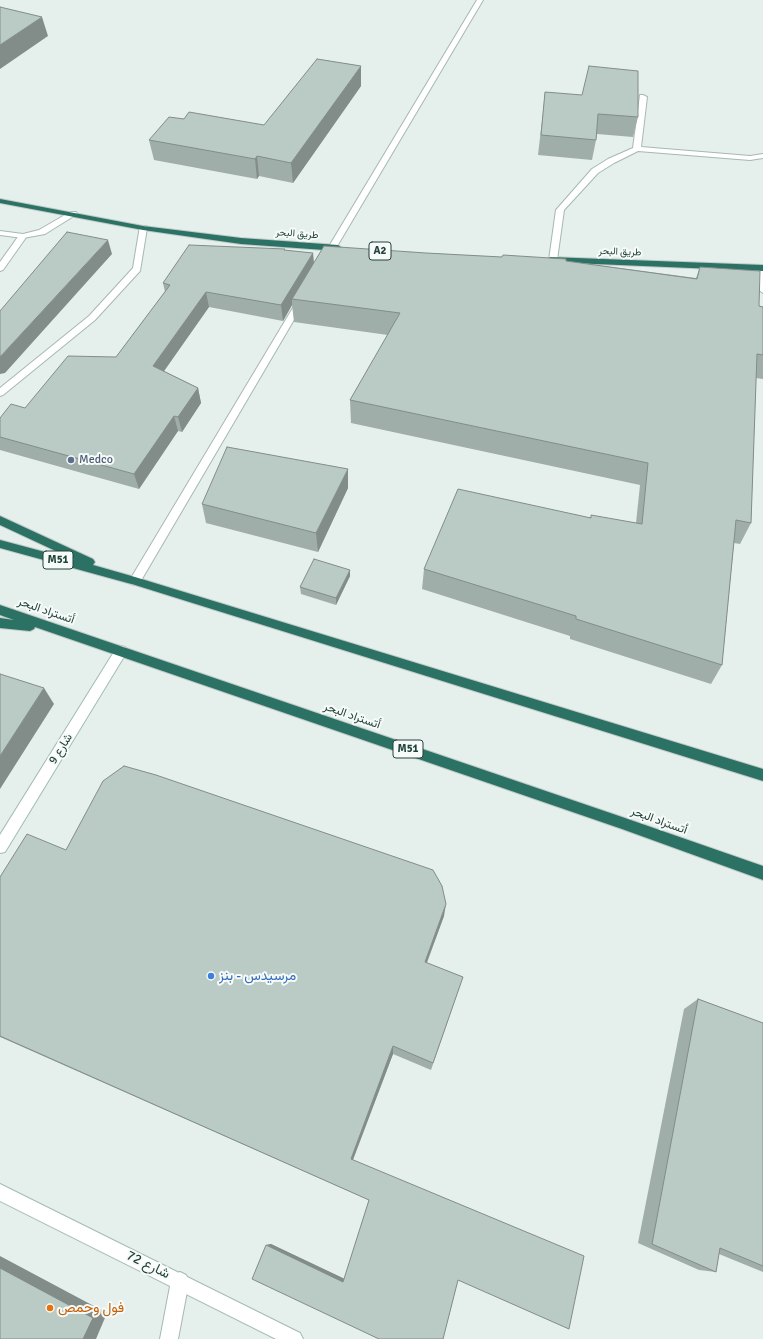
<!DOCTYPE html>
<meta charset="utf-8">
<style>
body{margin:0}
canvas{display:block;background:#e5efeb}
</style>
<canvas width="763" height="1339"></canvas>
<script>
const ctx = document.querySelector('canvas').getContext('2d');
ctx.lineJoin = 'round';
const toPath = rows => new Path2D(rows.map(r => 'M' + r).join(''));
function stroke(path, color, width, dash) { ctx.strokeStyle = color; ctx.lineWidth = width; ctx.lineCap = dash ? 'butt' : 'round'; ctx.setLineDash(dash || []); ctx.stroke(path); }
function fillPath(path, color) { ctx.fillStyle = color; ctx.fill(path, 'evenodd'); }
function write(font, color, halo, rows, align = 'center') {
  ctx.font = font + ' Signika,Vazirmatn,sans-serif'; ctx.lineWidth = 4; ctx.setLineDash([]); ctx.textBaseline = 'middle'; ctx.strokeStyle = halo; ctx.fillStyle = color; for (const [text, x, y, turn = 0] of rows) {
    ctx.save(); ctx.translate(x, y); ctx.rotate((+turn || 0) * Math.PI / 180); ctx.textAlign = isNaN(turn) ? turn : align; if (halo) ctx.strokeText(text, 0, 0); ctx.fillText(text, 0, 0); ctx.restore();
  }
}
const lane = toPath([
 [640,95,643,95,647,97,641,147,750,156,763,154,763,158,750,160,638,151,614,163,598,173,564,210,557,260,556,262,550,262,549,260,556,210,592,169,608,159,633,148,640,95],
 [140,226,146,226,147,228,140,271,95,320,3,395,0,396,0,388,89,316,133,268,140,226],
 [20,234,23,234,27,236,3,270,0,271,0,262,20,234],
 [761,265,763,266,763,293,759,290,757,268,761,265],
 [301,298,305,301,139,584,135,585,131,584,129,581,131,578,297,301,301,298]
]);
const street = toPath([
 [477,0,483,0,336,248,335,250,329,250,328,248,477,0],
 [70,212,76,212,77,214,45,234,23,238,0,235,0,231,23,234,39,230,70,212],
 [180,1272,186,1275,189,1281,178,1339,160,1339,171,1281,174,1275,180,1272]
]);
const secondary = toPath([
 [121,646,125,647,127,651,125,655,5,852,0,853,0,835,117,647,121,646],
 [0,1184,300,1333,303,1339,276,1339,0,1201,0,1184]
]);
const highway = toPath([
 [0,199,143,226,241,238,338,245,342,248,338,251,241,244,143,230,0,203,0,199],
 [550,257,763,265,763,271,547,262,546,260,550,257],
 [0,516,93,559,95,562,93,565,135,577,763,769,763,781,135,585,0,548,0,540,75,560,0,525,0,516],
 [0,605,622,817,763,866,763,880,622,829,35,627,34,629,30,631,0,628,0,618,14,620,0,615,0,605]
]);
const wall = toPath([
 [361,86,293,183,259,176,257,179,154,160,149,140,184,119,264,125],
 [545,92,638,117,633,137,597,134,596,140,592,160,538,155,543,112],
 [285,251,313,253,314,263,426,253,566,261,696,278,700,267,759,306,763,307,763,379,756,378,751,523,740,544,734,543,722,665,711,684,570,639,570,636,422,589,424,569,590,517,636,523,640,485,351,423,350,400,388,335,294,322,292,305,283,321,209,307,164,371,198,388,201,403,182,432,178,431,139,489,0,450,0,418,25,408,116,357,165,292,163,283],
 [348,469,348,488,318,552,206,523,202,504],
 [350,570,350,576,336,605,301,594,300,587],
 [66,850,444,916,427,963,463,977,431,1070,393,1054,353,1160,458,1280,443,1339,266,1245,271,1244,344,1279,369,1200,0,1037,0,877],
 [698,999,763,1023,763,1272,719,1254,716,1272,699,1270,638,1243,684,1009]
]);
const shadedWall = toPath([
 [42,17,48,36,0,69,0,45],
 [361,66,361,86,293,183,291,163],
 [257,156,259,176,257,179,255,159],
 [108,240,112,254,5,373,0,374,0,357],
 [313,253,314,268,292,299,292,305,283,321,281,305],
 [206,292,209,307,157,381,153,366],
 [198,388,201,403,182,432,178,417],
 [174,416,178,431,139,489,134,474],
 [348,469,348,488,318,552,316,533],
 [350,570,350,576,336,605,336,598],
 [44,688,54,704,0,789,0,756],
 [446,904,444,916,423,972,425,962],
 [393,1046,393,1054,352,1162,351,1159],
 [271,1244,345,1279,343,1282,266,1245],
 [0,1256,107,1313,96,1339,83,1339,0,1268]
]);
const building = toPath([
 [0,7,42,17,0,45,0,7],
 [317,59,361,66,291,163,257,156,255,159,149,140,169,117,184,119,189,112,264,125,317,59],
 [589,66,638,71,638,117,598,114,596,140,541,135,545,92,582,95,589,66],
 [67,232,108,240,0,357,0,311,67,232],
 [189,245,285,249,284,250,313,253,281,305,206,292,153,366,198,388,178,417,174,416,134,474,0,437,0,418,11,404,25,408,68,356,116,357,170,285,163,283,189,245],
 [324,246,426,253,502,257,503,255,566,259,566,261,697,279,700,267,760,271,759,306,763,307,763,355,757,354,751,523,736,520,722,665,576,619,576,616,424,569,458,489,591,518,591,515,642,524,648,463,350,400,400,313,292,299,324,246],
 [227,447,348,469,316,533,202,504,227,447],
 [314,559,350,570,336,598,300,587,314,559],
 [0,674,44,688,0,756,0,674],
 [124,766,156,775,433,870,442,886,446,904,425,962,463,977,433,1063,393,1046,351,1159,584,1256,569,1329,458,1280,443,1339,379,1339,252,1279,266,1245,343,1282,369,1200,0,1036,0,877,27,834,66,850,103,781,124,766],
 [698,999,763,1023,763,1266,720,1248,716,1272,652,1244,698,999],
 [0,1268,93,1318,83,1339,0,1339,0,1268]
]);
const markers = [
 [71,460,4,"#5c6f8a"],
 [211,976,4,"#3f7fe0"],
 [50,1308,4,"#e8710a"]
];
const farStreetnames = [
 ["طريق البحر",297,234,4],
 ["طريق البحر",620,252,2]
];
const shields = [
 [380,251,22],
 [58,560,30],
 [408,749,30]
];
const shieldNames = [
 ["A2",380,251],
 ["M51",58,560],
 ["M51",408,749]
];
const serviceNames = [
 ["Medco",79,460]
];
const streetNames = [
 ["أتستراد البحر",46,611,19],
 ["أتستراد البحر",352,716,19],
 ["شارع 9",61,749,-58],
 ["أتستراد البحر",659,821,20]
];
const nearShopnames = [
 ["مرسيدس - بنز",219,976]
];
const nearStreetnames = [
 ["شارع 72",148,1265,26]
];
const nearFoodnames = [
 ["فول وحمص",58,1308]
];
stroke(lane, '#a7b8b3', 2);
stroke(street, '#a7b8b3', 2);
stroke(secondary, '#a2bcb3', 2);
stroke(highway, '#c1cac8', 2);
fillPath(lane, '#fff');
fillPath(street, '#fff');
fillPath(secondary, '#fff');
fillPath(highway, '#2b7265');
fillPath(wall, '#a0aea9');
fillPath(shadedWall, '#828d89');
fillPath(building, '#bacac4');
stroke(building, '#828d89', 1);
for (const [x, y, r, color] of markers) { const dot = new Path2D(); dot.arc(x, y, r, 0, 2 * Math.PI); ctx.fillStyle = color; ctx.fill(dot); stroke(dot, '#f6fbf9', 1.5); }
write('10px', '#22433b', '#f6fbf9', farStreetnames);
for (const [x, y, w] of shields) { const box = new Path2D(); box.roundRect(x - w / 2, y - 9, w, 18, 3); ctx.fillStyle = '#f6fbf9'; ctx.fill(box); stroke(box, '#22433b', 1); }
write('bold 11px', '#22433b', null, shieldNames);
write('12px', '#4e5e75', '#f6fbf9', serviceNames, 'left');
write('12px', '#22433b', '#f6fbf9', streetNames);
write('14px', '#366cbe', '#f6fbf9', nearShopnames, 'left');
write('14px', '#22433b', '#f6fbf9', nearStreetnames);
write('14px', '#c56008', '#f6fbf9', nearFoodnames, 'left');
</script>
